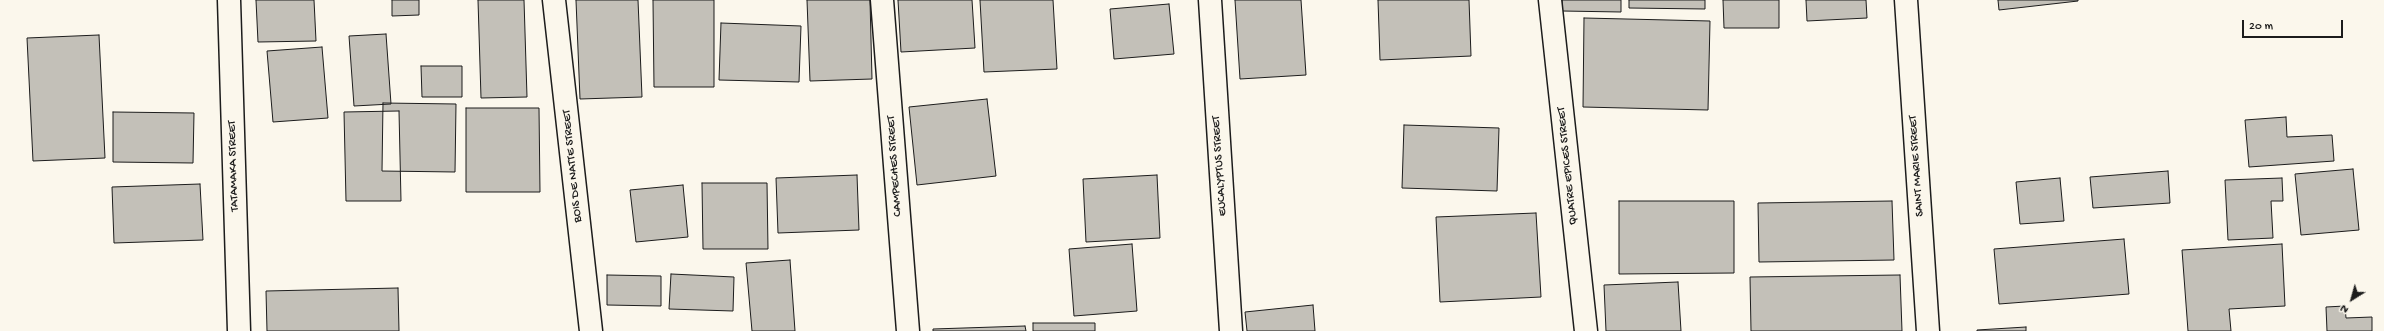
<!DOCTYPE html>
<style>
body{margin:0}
#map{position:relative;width:2384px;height:331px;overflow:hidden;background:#fbf7ec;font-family:"Gochi Hand",sans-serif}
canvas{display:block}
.north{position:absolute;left:2332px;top:279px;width:40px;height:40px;-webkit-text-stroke:3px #fbf7ec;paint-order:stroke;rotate:217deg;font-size:11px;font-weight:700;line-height:16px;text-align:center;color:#1c1c1c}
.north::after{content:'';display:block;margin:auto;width:14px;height:18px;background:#1c1c1c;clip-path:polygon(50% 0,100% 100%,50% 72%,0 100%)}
.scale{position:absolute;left:2242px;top:20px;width:101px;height:18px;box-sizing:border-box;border:2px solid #1c1c1c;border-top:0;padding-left:5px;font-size:12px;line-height:14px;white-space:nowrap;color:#1c1c1c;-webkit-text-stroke:3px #fbf7ec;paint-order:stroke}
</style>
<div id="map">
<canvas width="2384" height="331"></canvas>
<div class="north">N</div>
<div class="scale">20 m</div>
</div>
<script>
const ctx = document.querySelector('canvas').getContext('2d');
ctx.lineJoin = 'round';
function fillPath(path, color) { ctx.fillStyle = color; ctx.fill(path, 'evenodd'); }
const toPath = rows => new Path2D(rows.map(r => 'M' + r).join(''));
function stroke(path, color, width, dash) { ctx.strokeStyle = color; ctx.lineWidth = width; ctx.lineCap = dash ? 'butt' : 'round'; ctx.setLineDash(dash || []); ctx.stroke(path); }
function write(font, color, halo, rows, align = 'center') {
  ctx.font = font + ' "Gochi Hand",sans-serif'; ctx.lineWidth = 4; ctx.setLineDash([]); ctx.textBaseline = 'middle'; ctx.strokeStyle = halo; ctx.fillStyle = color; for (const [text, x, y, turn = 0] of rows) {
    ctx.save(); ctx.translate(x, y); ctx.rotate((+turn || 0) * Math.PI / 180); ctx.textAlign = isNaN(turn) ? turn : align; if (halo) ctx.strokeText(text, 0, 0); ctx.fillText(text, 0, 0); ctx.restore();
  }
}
const building = toPath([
 [256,0,314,0,316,41,258,42,256,0],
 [392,0,419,0,419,15,392,16,392,0],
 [478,0,524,0,527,97,481,98,478,0],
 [576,0,638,0,642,97,580,99,576,0],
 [653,0,714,0,714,87,654,87,653,0],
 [807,0,870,0,872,79,810,81,807,0],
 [898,0,972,0,975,48,901,52,898,0],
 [980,0,1053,0,1057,69,984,72,980,0],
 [1235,0,1301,0,1306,75,1240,79,1235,0],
 [1378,0,1469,0,1471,56,1380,60,1378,0],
 [1562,0,1621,0,1621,12,1562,11,1562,0],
 [1629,0,1705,0,1705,9,1629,8,1629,0],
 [1723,0,1779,0,1779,28,1724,28,1723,0],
 [1806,0,1866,0,1867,18,1807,21,1806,0],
 [1998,0,2078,0,2078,1,1999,10,1998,0],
 [1169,4,1174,54,1114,59,1110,9,1169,4],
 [1584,18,1710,21,1708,110,1583,107,1584,18],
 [721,23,801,26,799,82,719,80,721,23],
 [386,34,391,104,354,106,349,36,386,34],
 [99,35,105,158,33,161,27,38,99,35],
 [322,47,328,118,273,122,267,51,322,47],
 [421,66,462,66,462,97,422,97,421,66],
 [987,99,996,176,917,185,909,107,987,99],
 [383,103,456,104,455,172,382,171,383,103],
 [466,108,539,108,540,192,466,192,466,108],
 [399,111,401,201,346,201,344,112,399,111],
 [113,112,194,113,193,163,113,162,113,112],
 [2286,117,2287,137,2332,135,2334,161,2249,167,2245,120,2286,117],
 [1404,125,1499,128,1497,191,1402,188,1404,125],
 [2353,169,2359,230,2301,235,2295,174,2353,169],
 [2168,171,2170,203,2093,208,2090,177,2168,171],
 [857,175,859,230,778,233,776,178,857,175],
 [1157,175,1160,238,1086,242,1083,179,1157,175],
 [2060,178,2064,221,2020,224,2016,182,2060,178],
 [2282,178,2283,201,2271,201,2273,238,2228,240,2225,180,2282,178],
 [702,183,767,183,768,249,703,249,702,183],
 [200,184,203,240,114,243,112,187,200,184],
 [683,185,688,237,636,242,630,190,683,185],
 [1619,201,1734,201,1734,273,1619,274,1619,201],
 [1892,201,1894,260,1759,262,1758,203,1892,201],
 [1536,213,1541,297,1440,302,1436,217,1536,213],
 [2124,239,2129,294,1999,304,1994,249,2124,239],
 [1132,244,1137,311,1074,316,1069,249,1132,244],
 [2282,244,2285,306,2229,309,2231,331,2188,331,2182,250,2282,244],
 [790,260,795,331,752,331,746,263,790,260],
 [671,274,734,277,733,311,669,309,671,274],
 [607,275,661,276,661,306,607,305,607,275],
 [1900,275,1902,331,1751,331,1750,277,1900,275],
 [1678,282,1681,331,1606,331,1604,285,1678,282],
 [398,288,399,331,267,331,266,291,398,288],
 [1313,305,1315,331,1247,331,1245,312,1313,305],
 [2345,306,2346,318,2372,317,2372,331,2327,331,2326,307,2345,306],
 [1033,323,1095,323,1095,331,1033,331,1033,323],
 [1025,326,1026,331,933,331,933,329,1025,326],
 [2026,327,2026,331,1977,331,1977,330,2026,327]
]);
const minor = toPath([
 [229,0,239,331],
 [554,0,591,331],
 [882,0,908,331],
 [1210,0,1231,331],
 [1550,0,1586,331],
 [1906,0,1928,331]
]);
const streetNames = [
 ["TATAMAKA STREET",234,166,-92],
 ["BOIS DE NATTE STREET",573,166,-96],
 ["CAMPECHES STREET",895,166,-94],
 ["EUCALYPTUS STREET",1220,166,-94],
 ["QUATRE EPICES STREET",1568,166,-96],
 ["SAINT MARIE STREET",1917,166,-94]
];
fillPath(building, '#c3c0b8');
stroke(building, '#1c1c1c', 1);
stroke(minor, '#1c1c1c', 25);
stroke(minor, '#fbf7ec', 22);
write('12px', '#1c1c1c', '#fbf7ec', streetNames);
</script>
